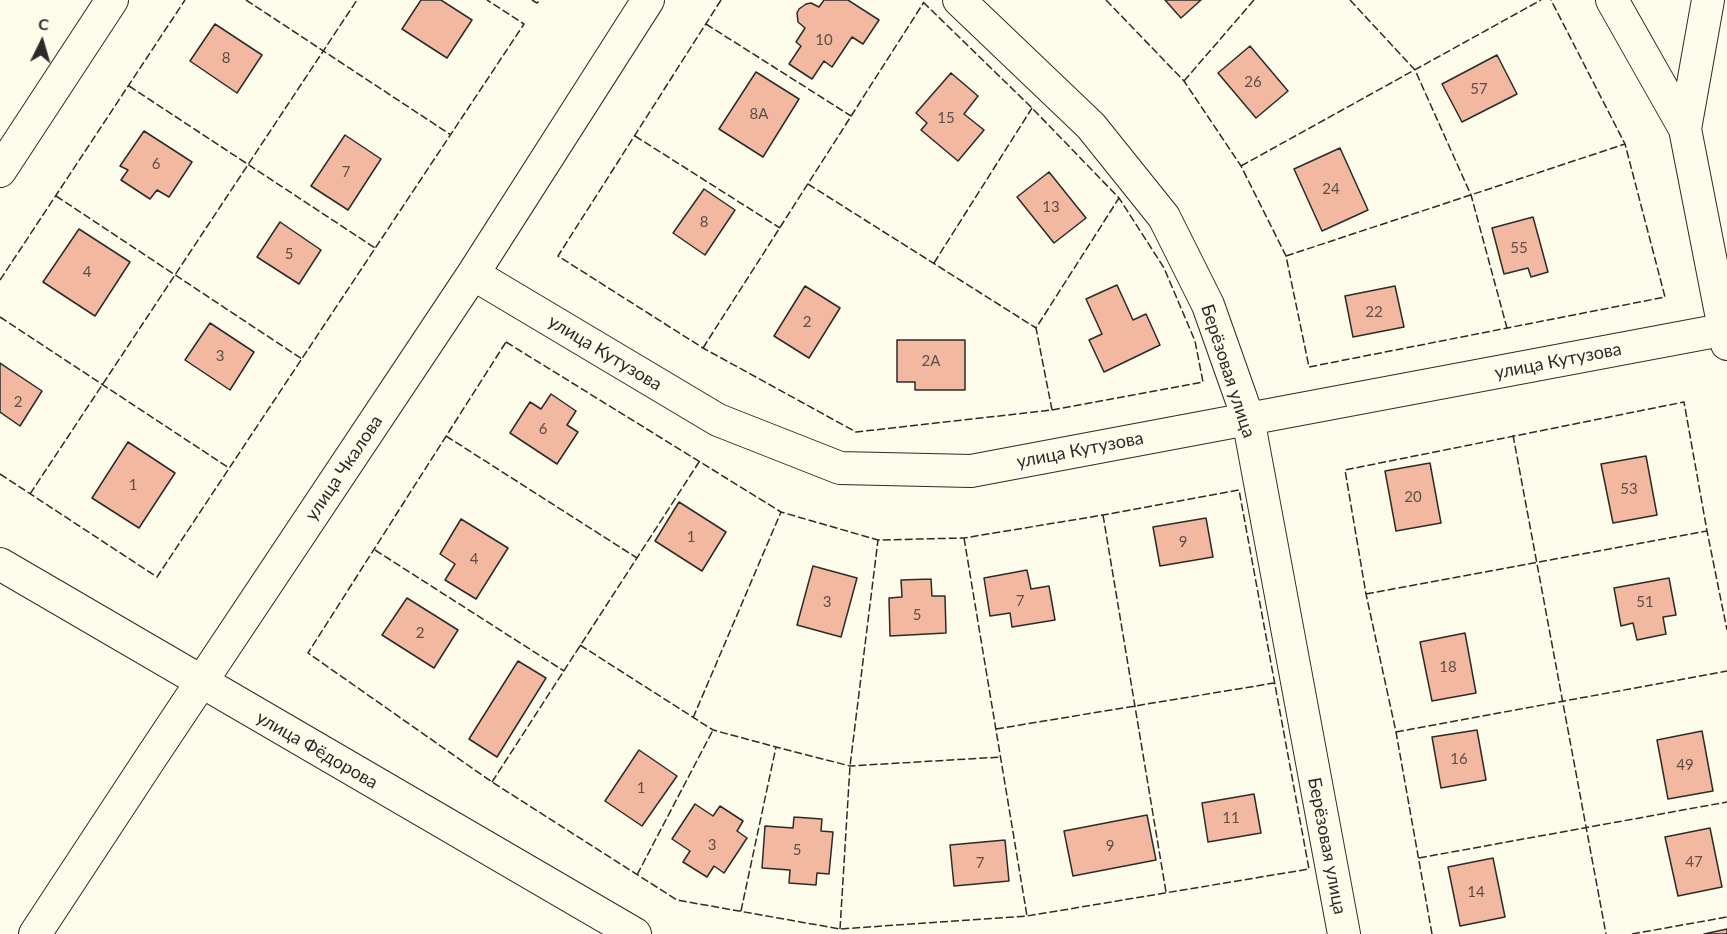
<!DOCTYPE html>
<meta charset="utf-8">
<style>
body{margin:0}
#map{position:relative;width:1727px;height:934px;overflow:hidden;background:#fdfbea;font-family:Lato,sans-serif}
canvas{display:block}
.north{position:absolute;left:12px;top:12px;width:60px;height:60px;-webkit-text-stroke:4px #fdfbea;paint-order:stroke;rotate:5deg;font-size:16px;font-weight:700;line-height:24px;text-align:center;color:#2b2b2b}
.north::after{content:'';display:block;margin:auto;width:21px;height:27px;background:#2b2b2b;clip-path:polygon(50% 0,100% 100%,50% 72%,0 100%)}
</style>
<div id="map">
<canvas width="1727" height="934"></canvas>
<div class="north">С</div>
</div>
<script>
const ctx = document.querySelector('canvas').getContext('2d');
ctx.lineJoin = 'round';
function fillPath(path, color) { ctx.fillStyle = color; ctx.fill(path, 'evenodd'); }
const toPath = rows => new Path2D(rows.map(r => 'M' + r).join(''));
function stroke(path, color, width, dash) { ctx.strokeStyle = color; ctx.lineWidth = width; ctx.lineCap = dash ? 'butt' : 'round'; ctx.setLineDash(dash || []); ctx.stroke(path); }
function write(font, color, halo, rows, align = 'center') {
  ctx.font = font + ' Lato,sans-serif'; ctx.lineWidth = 4.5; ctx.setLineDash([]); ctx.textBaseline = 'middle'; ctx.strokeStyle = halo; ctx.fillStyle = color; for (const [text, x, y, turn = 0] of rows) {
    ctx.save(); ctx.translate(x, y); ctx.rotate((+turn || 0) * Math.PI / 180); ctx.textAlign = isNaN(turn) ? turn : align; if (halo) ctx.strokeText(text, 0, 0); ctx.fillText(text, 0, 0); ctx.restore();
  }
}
const building = toPath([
 [421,0,441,0,472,20,447,58,402,29,421,0],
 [824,0,848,0,879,20,863,44,852,37,832,67,824,61,812,79,789,64,801,46,796,42,805,28,798,22,797,13,799,9,806,4,811,3,819,7,824,0],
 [1165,0,1201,0,1181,18,1165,0],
 [215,24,262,55,237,93,190,61,215,24],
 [1250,46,1288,91,1256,118,1218,73,1250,46],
 [1497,55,1517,94,1462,122,1442,84,1497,55],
 [756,72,799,99,763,157,719,129,756,72],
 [951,73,978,96,964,114,984,130,958,161,921,130,927,123,916,113,951,73],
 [144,131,192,162,169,197,157,190,150,199,121,180,128,170,120,166,144,131],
 [345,135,381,159,348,210,311,186,345,135],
 [1340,148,1368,210,1322,231,1294,169,1340,148],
 [1049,172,1086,218,1054,243,1017,197,1049,172],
 [704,189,735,210,705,255,673,233,704,189],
 [1533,217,1548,272,1531,277,1528,268,1504,274,1492,228,1533,217],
 [280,222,321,250,299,284,257,257,280,222],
 [79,229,130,262,95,316,43,282,79,229],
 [1117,285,1133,320,1146,314,1160,345,1104,372,1089,340,1102,334,1086,299,1117,285],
 [805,286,840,308,809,358,774,336,805,286],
 [1395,286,1404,327,1353,337,1345,296,1395,286],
 [210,323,254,352,230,390,185,360,210,323],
 [897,340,965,340,965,390,915,390,915,382,897,382,897,340],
 [0,363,42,391,20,426,0,412,0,363],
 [551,394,576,411,567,425,578,432,557,464,510,433,530,402,541,409,551,394],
 [128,442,175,473,139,528,92,498,128,442],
 [1646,456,1657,515,1613,523,1601,464,1646,456],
 [1430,463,1441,523,1396,531,1385,471,1430,463],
 [679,502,726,532,702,571,655,541,679,502],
 [1206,518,1213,557,1160,566,1153,527,1206,518],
 [461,519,508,548,476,599,445,580,455,564,440,554,461,519],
 [813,566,857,578,841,637,797,625,813,566],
 [1027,570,1031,589,1049,586,1055,620,1012,627,1010,613,990,616,984,578,1027,570],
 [1669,578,1676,615,1663,617,1666,634,1637,640,1633,623,1621,626,1614,588,1669,578],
 [931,579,932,596,945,596,946,633,890,636,889,598,902,597,901,580,931,579],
 [407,598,458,630,434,668,382,635,407,598],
 [1465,633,1476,693,1432,701,1420,642,1465,633],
 [518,661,546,678,497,757,469,739,518,661],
 [1477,730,1486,780,1441,788,1432,737,1477,730],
 [1702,731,1713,791,1668,799,1657,740,1702,731],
 [639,750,677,776,642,826,605,801,639,750],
 [1254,794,1261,833,1208,842,1202,803,1254,794],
 [695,804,713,816,720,806,743,821,737,831,747,838,724,873,714,866,707,877,683,862,690,851,672,839,695,804],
 [1147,815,1156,860,1073,876,1064,831,1147,815],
 [794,817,822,819,821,831,833,832,829,874,817,873,816,885,789,883,790,870,762,868,765,826,793,828,794,817],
 [1710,828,1722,887,1678,896,1665,837,1710,828],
 [1005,840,1009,881,954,886,950,845,1005,840],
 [1493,858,1505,917,1460,926,1448,867,1493,858],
 [1727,929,1727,934,1704,934,1727,929]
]);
const minor = toPath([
 [959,0,1091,126,1164,217,1208,305,1248,418,1344,934],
 [1612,0,1685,129],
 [1708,0,1685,129,1727,344],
 [0,171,112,0],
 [473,274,718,420,840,468,971,471,1727,329],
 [0,564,635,934],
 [35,934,150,759,473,274,648,0]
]);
const fence = toPath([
 [246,0,451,135],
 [532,0,537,3,540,0],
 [721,0,558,256,703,348,856,432,1052,410,1203,382,1195,341,1164,268,1119,198,1032,108,921,0],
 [1106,0,1184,81,1241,166,1286,256,1309,367,1665,297,1625,144,1551,0],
 [1350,0,1415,70,1471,195,1507,328],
 [706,24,851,116],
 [1184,81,1254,0],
 [129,86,375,248],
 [635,136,780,228],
 [1241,166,1541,0],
 [808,184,1036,328],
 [56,196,302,359],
 [1286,256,1625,144],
 [934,263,1032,108],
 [0,280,185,0],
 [0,317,229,468],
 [506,342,781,512,878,540,964,538,1103,515,1239,490,1309,869,1027,916,840,929,677,900,492,782,308,653,506,342],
 [703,348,924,2],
 [1052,410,1036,328,1119,198],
 [1513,435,1606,934],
 [446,436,637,558],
 [0,474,157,577,524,24,487,0],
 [30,494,357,0],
 [1103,515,1166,892],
 [964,538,1027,916],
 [375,550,564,671],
 [1366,594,1707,531],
 [580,645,713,730,776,747,850,766,1001,757],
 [693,718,781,512],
 [996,729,1274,683],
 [1396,732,1727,671],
 [492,782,699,462],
 [1419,858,1727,802],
 [637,875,713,730],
 [741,911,776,747],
 [840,929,850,766,878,540],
 [1432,934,1396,732,1366,594,1345,470,1684,402,1707,531,1727,630],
 [1632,934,1727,917]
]);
const numberNames = [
 ["10",824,40],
 ["8",226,58],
 ["26",1253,82],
 ["57",1479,89],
 ["8А",759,114],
 ["15",946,118],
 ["6",156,164],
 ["7",346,172],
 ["24",1331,189],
 ["13",1051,207],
 ["8",704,222],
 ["55",1519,248],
 ["5",289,254],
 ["4",87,272],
 ["22",1374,312],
 ["2",807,322],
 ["3",220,356],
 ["2А",931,361],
 ["2",18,402],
 ["6",543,429],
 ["1",133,485],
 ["53",1629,489],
 ["20",1413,497],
 ["1",691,537],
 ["9",1183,542],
 ["4",474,559],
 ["7",1020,601],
 ["3",827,602],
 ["51",1645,602],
 ["5",917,615],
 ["2",420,633],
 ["18",1448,667],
 ["16",1459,759],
 ["49",1685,765],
 ["1",641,788],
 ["11",1231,818],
 ["3",712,845],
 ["9",1110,846],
 ["5",797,850],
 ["47",1694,862],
 ["7",980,863],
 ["14",1476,892]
];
const streetNames = [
 ["улица Кутузова",605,353,31],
 ["улица Кутузова",1558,361,-11],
 ["Берёзовая улица",1228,371,72],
 ["улица Кутузова",1080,450,-11],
 ["улица Чкалова",344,468,-56],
 ["улица Фёдорова",317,750,30],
 ["Берёзовая улица",1327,846,79]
];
fillPath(building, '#f2b8a0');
stroke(building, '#2b2b2b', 1.5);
stroke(minor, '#2b2b2b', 34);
stroke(minor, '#fdfbea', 32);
stroke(fence, '#2b2b2b', 1.5, [8, 3]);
write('15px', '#5d4e48', null, numberNames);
write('18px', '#2b2b2b', '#fdfbea', streetNames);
</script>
